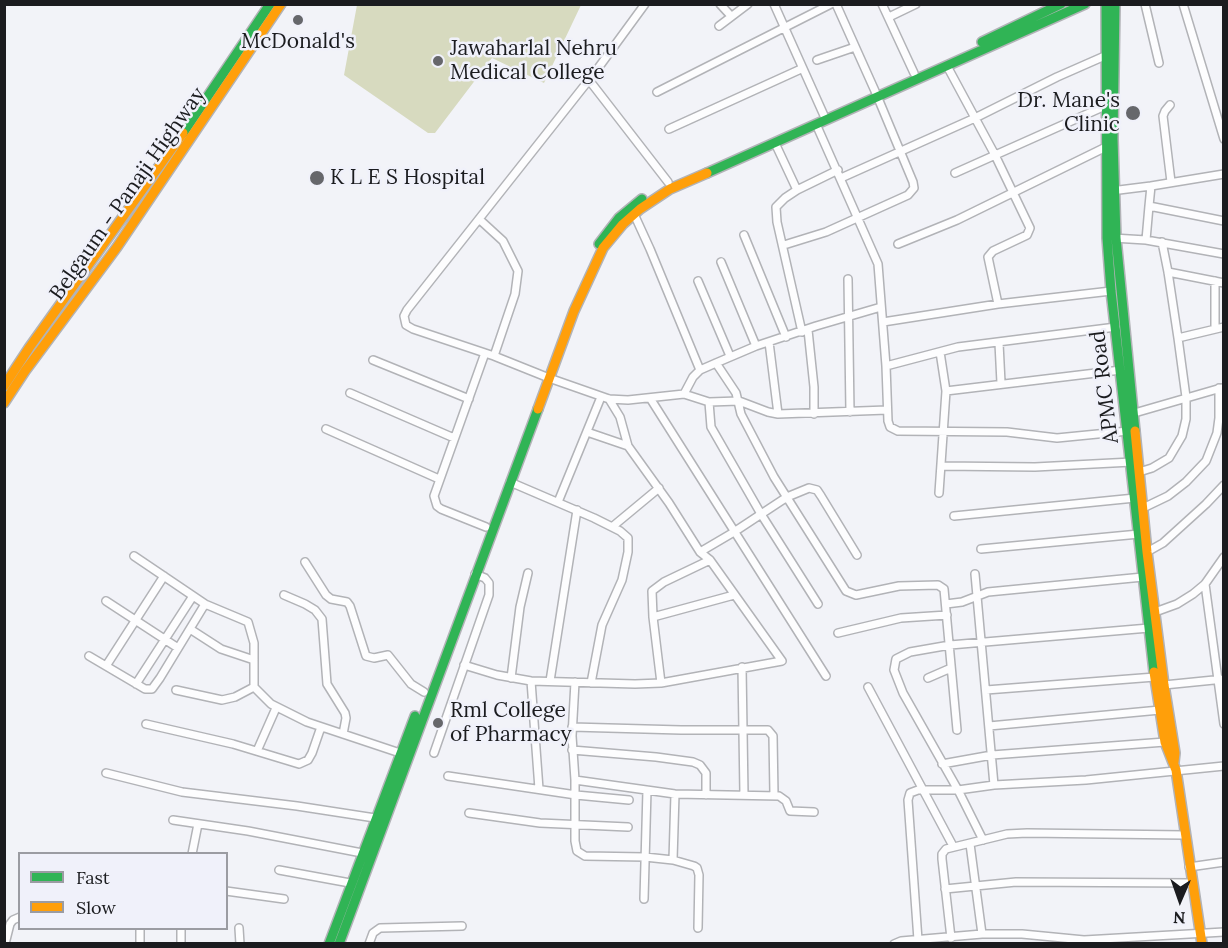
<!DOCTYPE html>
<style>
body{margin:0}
#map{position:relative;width:1228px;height:948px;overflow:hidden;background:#f2f3f8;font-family:Lora,serif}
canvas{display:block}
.frame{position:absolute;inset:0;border:6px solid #1b1c1f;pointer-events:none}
.legend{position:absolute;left:18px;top:852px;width:210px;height:78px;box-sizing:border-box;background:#f0f1fa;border:2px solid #9b9ca2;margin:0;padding:8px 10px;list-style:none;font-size:18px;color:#1b1c1f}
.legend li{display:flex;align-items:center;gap:12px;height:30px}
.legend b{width:30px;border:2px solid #9b9ca2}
.north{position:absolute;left:1150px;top:870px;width:60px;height:60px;-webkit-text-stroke:4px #f0f1fa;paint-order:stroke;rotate:182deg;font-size:16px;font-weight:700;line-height:24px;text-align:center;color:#1b1c1f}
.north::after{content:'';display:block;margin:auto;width:21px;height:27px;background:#1b1c1f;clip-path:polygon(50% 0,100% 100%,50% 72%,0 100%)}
</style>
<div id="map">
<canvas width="1228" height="948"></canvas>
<div class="frame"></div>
<ul class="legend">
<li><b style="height:8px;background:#30b455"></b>Fast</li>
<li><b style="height:8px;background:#ff9f0a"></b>Slow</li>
</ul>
<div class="north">N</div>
</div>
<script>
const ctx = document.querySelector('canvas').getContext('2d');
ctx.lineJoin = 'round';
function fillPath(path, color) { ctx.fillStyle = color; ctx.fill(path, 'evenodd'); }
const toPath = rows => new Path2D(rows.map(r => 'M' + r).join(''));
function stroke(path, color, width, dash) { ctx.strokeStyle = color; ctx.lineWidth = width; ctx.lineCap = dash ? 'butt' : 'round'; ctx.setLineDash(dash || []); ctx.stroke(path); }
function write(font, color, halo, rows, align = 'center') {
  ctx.font = font + ' Lora,serif'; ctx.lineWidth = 5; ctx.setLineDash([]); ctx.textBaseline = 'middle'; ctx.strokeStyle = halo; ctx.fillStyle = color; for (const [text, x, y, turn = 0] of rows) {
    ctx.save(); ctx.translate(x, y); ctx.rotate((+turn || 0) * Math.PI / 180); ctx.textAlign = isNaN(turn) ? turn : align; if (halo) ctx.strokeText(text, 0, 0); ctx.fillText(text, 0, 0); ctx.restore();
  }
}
const green = toPath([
 [357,5,357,4,581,5,544,83,492,58,435,133,428,133,344,75]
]);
const street = toPath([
 [720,4,731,16],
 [774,4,826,120],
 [882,4,914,73],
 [1145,4,1159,63],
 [1183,4,1224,139],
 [889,17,916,4],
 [719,26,748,4],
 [817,60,855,47],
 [947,66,995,155,1030,228,1027,235,993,251,988,257,998,304],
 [589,80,668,182],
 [657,92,831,4],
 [1170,105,1165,111,1163,116,1171,182],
 [816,124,878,264,886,366,888,421,890,427,898,431,1007,432,1057,438,1128,431],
 [669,129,801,69],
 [775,143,797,190],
 [955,173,1105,106],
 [841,178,975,118,1057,77,1107,55],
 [1151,186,1224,174],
 [1111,191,1151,186,1149,206,1224,221],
 [634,214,650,249,700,370],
 [479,219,503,241,518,271,515,294,494,356],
 [744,235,786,337],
 [1113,238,1146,240,1224,254],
 [1146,240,1149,206],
 [898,244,957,220,1106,147],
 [784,245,826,232,908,195,914,188,913,182,875,91,836,4],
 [721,262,756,346],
 [1168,272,1224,283],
 [848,279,850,412],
 [698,281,730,356],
 [1215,281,1215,329],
 [883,322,998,304,1111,291],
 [808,330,814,387,814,414],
 [802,332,777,222,776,207,785,198,797,190,838,170],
 [1178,338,1224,327],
 [769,342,778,414,887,410],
 [999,343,1001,383],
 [485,353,434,496,437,506,441,509,486,527],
 [373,360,469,399],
 [716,363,736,393,741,414,774,477,846,591,856,595,899,586,938,585,944,589,957,730],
 [886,366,958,347,1116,327],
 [549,378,494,356,413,329,406,325,404,316,407,310,596,71,645,4],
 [549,378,609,399,628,400,684,394,709,402,711,427,761,514,818,604],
 [946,391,1121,370],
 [350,393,454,438],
 [684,394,693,377,700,370,716,363,756,346,816,326,881,307],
 [650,398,826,676],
 [709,402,739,401,768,412,778,414],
 [1131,414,1221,388],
 [326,429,439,479],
 [587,432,628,446],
 [941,466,1035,467,1132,462],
 [1139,472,1152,468,1169,458,1182,436,1186,419,1186,397,1178,338,1168,272,1162,242],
 [510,482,594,518,620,531,628,538,628,552,622,580,602,625,591,683],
 [939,493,946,391,940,352],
 [558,502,601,397],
 [1143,508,1168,496,1186,482,1206,461,1217,433,1219,418,1219,388],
 [954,516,1135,498],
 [612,527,659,488],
 [981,549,1139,534],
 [700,552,734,532,787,497,809,488,817,490,821,496,857,555],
 [1147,552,1163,543,1206,504,1224,485],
 [134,556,205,604,248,622,254,643,254,687,271,704,307,722,400,753],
 [305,562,326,595,331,599,347,602,350,606,366,656,374,658,388,655,411,684,424,692],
 [975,574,994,785],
 [1205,584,1224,724],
 [284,595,305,604,315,610,322,619,327,684,345,713,346,718,343,734],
 [106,601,178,648],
 [946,604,962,602,988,592,1143,577],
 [1155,612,1177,604,1193,594,1205,584,1224,557],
 [653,617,734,595],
 [190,629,221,649,254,660],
 [838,633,901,618,947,615],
 [89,656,145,689,152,689,160,678,205,604],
 [464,665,497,675,531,681,635,684,661,683,782,661,710,560,700,552,669,503,628,446,620,417,609,399],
 [106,666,164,576],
 [742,667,744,795],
 [511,678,520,607,528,573],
 [928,678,951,668],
 [531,681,539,789],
 [550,681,577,510],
 [575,682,572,736,575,780,575,841,577,851,585,856,645,857,673,860,694,866,697,868,699,875,698,928],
 [661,683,653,617,652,591,664,582,710,560],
 [136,684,193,596],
 [1164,685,1224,679],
 [868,687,953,846],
 [176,690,222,700,235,697,254,687],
 [986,690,1155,677],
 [146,724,233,744,299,764,308,760,312,753,321,727],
 [989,726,1160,710],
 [572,727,681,730,768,730,773,736,774,795],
 [572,750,656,757,693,762,700,765,706,773,706,795],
 [257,751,276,708],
 [434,753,489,595,489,583,485,578,475,574],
 [942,764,992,755,1165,742],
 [106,773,182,792,297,806,375,818],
 [448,776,576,795,629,800],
 [575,780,675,794,779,796,786,801,790,811,814,812],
 [469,813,540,823,628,827],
 [173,820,248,831,362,853],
 [983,840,958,790,903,693,894,670,896,659,910,652,950,645,1149,628],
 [970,844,982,934],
 [192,854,198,824],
 [673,860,675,794],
 [1189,867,1224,862],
 [279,870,350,883],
 [945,889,1016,882,1192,883],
 [226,891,284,899],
 [644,899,647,790],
 [181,928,181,944],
 [239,928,240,944],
 [951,938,942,859,942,854,946,849,1007,834,1027,833,1184,835],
 [918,940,908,800,910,793,918,790,958,790,994,785,1086,780,1224,766],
 [5,944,10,924,13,920,20,917],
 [140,944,140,928],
 [369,944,373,933,380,928,462,926],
 [894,944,901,941,982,934,1022,934,1084,940,1224,932]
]);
const fast = toPath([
 [1106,4,1107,238,1111,291,1154,672],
 [1115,4,1113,139,1116,238,1135,431],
 [982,42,1061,4],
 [183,133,270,4],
 [707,173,1085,4],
 [599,244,619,218,642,199],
 [329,944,415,716],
 [339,944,538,409]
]);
const slow = toPath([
 [4,386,29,348,183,133],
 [4,403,25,371,117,247,281,4],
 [538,409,574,311,603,248,623,224,640,209,670,189,707,173],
 [1135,431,1147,552,1164,685,1175,753,1174,762],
 [1154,672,1165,742,1176,770,1202,944]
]);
const markers = [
 [298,20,6,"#66676b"],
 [438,61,6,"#66676b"],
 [1133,113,8,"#66676b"],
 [317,178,8,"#66676b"],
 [438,723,6,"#66676b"]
];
const poiNames = [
 ["McDonald's",298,42,"center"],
 ["Jawaharlal Nehru",450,49],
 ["Medical College",450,73],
 ["Dr. Mane's",1120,101,"right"],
 ["Clinic",1120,125,"right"],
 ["K L E S Hospital",330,178],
 ["Rml College",450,711],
 ["of Pharmacy",450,735]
];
const streetNames = [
 ["Belgaum - Panaji Highway",128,194,-55],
 ["APMC Road",1105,387,-97]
];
fillPath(green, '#d7dabf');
stroke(street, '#b2b3b7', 10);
stroke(fast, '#b2b3b7', 12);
stroke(slow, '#b2b3b7', 12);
stroke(street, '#fdfdfe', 7);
stroke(fast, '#30b455', 9);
stroke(slow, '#ff9f0a', 9);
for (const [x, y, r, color] of markers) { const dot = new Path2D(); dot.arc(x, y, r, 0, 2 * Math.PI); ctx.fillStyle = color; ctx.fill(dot); stroke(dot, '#f0f1fa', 2); }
write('21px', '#1b1c1f', '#f0f1fa', poiNames, 'left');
write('21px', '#1b1c1f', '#f0f1fa', streetNames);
</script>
